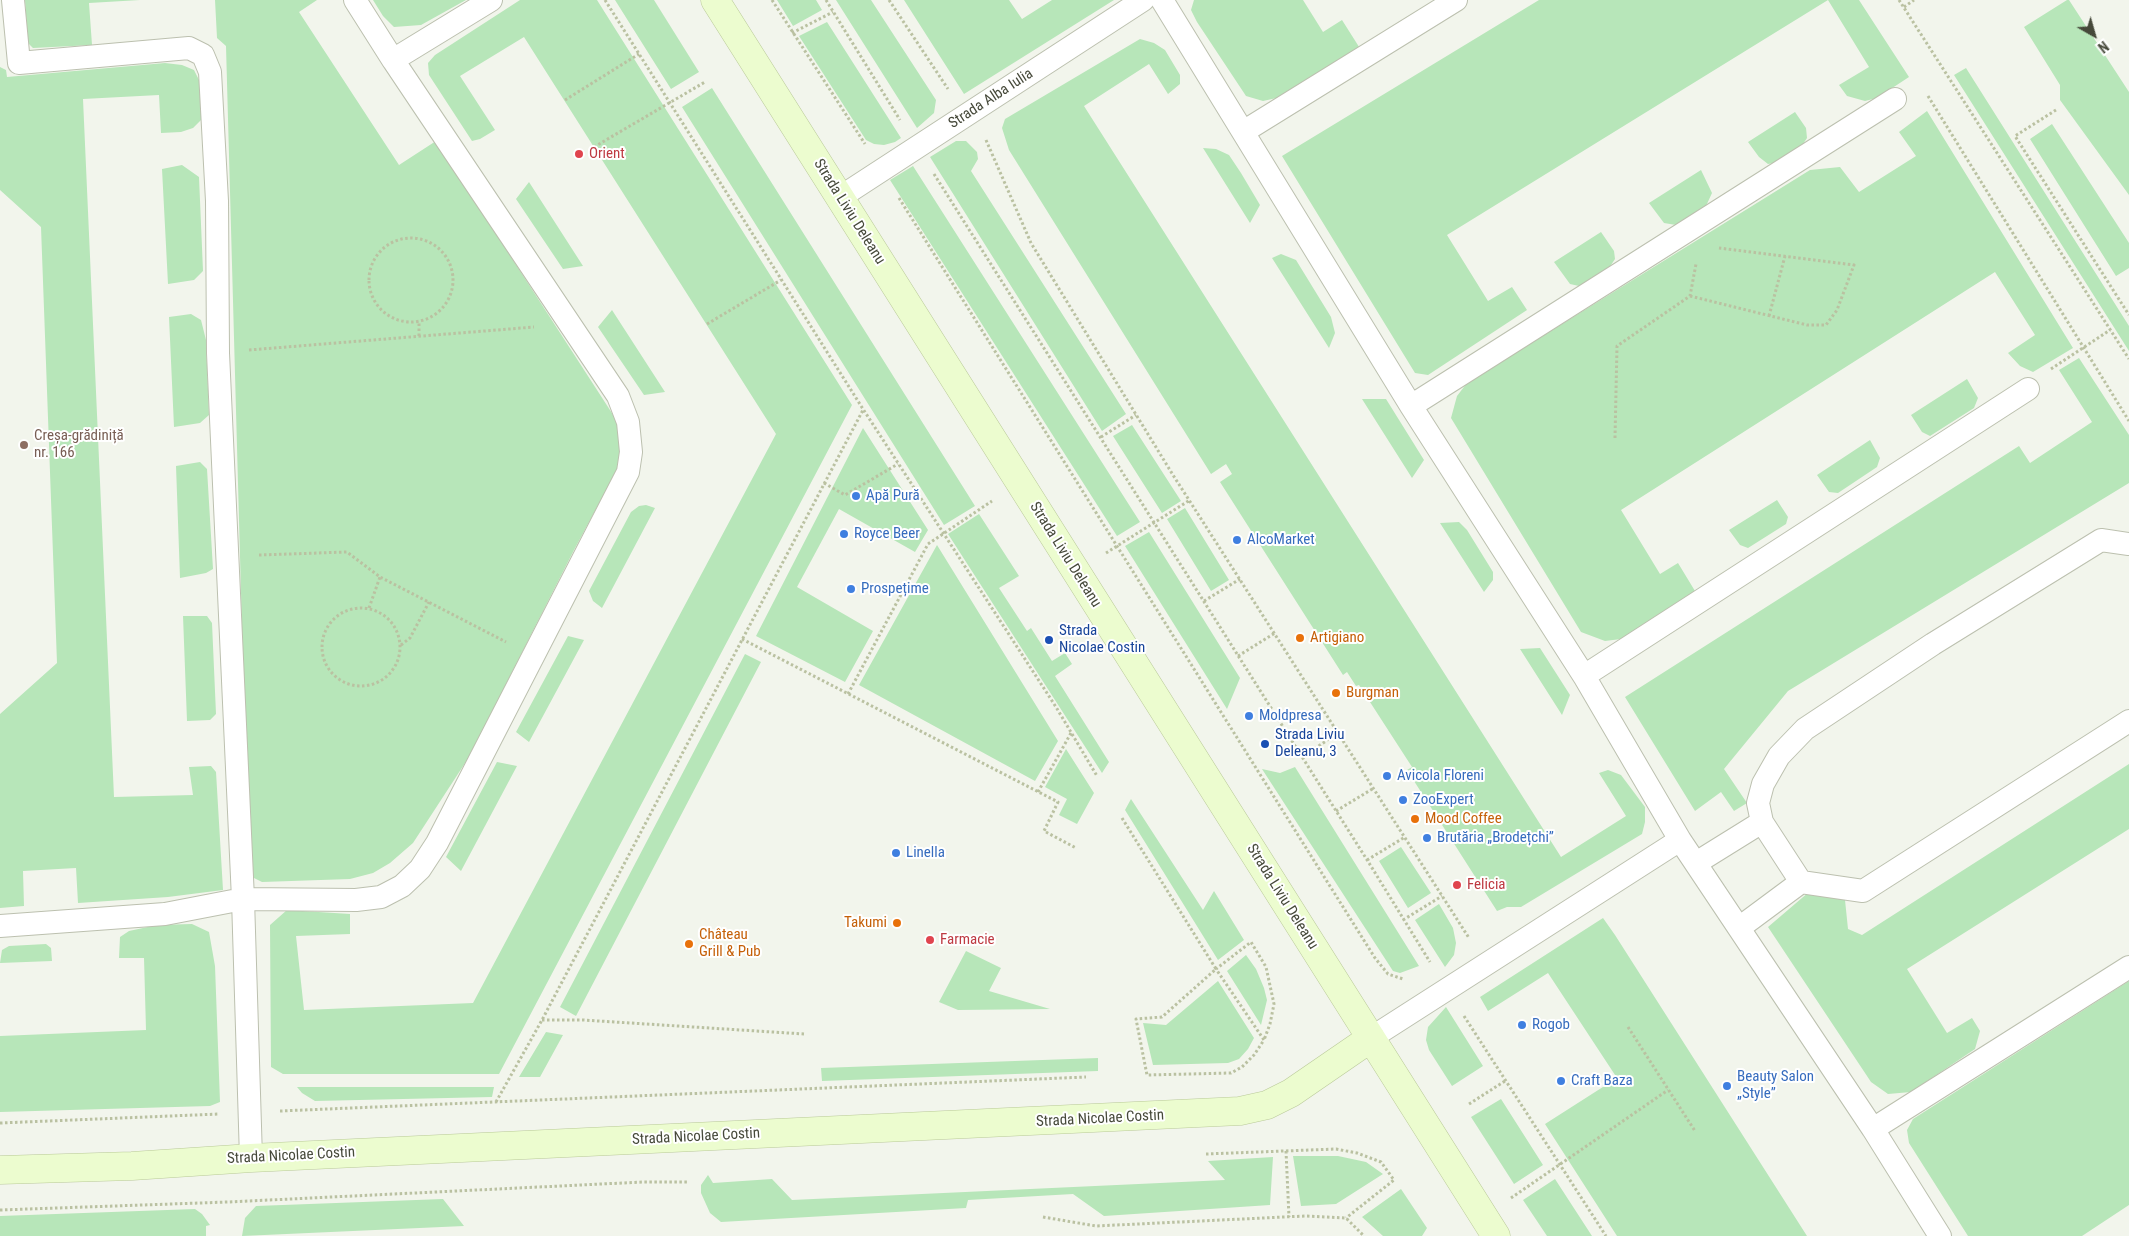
<!DOCTYPE html>
<meta charset="utf-8">
<style>
body{margin:0}
#map{position:relative;width:2129px;height:1236px;overflow:hidden;background:#f2f5ec;font-family:"Roboto Condensed",sans-serif}
canvas{display:block}
.north{position:absolute;left:2069px;top:10px;width:50px;height:50px;-webkit-text-stroke:4px #fff;paint-order:stroke;rotate:142deg;font-size:14px;font-weight:700;line-height:20px;text-align:center;color:#46493a}
.north::after{content:'';display:block;margin:auto;width:18px;height:22px;background:#46493a;clip-path:polygon(50% 0,100% 100%,50% 72%,0 100%)}
</style>
<div id="map">
<canvas width="2129" height="1236"></canvas>
<div class="north">N</div>
</div>
<script>
const ctx = document.querySelector('canvas').getContext('2d');
ctx.lineJoin = 'round';
function fillPath(path, color) { ctx.fillStyle = color; ctx.fill(path, 'evenodd'); }
const toPath = rows => new Path2D(rows.map(r => 'M' + r).join(''));
function stroke(path, color, width, dash) { ctx.strokeStyle = color; ctx.lineWidth = width; ctx.lineCap = dash ? 'butt' : 'round'; ctx.setLineDash(dash || []); ctx.stroke(path); }
function write(font, color, halo, rows, align = 'center') {
  ctx.font = font + ' "Roboto Condensed",sans-serif'; ctx.lineWidth = 4; ctx.setLineDash([]); ctx.textBaseline = 'middle'; ctx.strokeStyle = halo; ctx.fillStyle = color; for (const [text, x, y, turn = 0] of rows) {
    ctx.save(); ctx.translate(x, y); ctx.rotate((+turn || 0) * Math.PI / 180); ctx.textAlign = isNaN(turn) ? turn : align; if (halo) ctx.strokeText(text, 0, 0); ctx.fillText(text, 0, 0); ctx.restore();
  }
}
const green = toPath([
 [25,0,140,0,89,3,92,45,33,48,28,43],
 [215,0,317,0,299,12,399,165,436,141,619,424,626,453,574,550,469,757,413,843,390,863,373,873,350,879,262,882,252,877,248,848,226,46,217,38],
 [373,0,466,0,421,25,394,27,383,16],
 [520,0,597,0,852,405,499,1074,283,1074,271,1067,270,925,287,910,350,914,350,934,296,936,304,1010,473,1003,776,434,524,37,460,76,495,130,480,139,472,141,429,75,428,63,435,55],
 [615,0,654,0,699,72,671,89],
 [777,0,816,0,822,10,793,26],
 [836,0,871,0,936,100,934,113,917,128],
 [904,0,1009,0,1022,19,1052,0,1114,0,964,94],
 [1194,0,1303,0,1323,32,1342,20,1361,50,1281,97,1263,101,1246,96,1197,22,1191,10],
 [1539,0,1859,0,1909,77,1877,98,1865,101,1847,96,1839,85,1869,67,1828,0,1447,235,1488,301,1512,287,1527,310,1428,375,1415,373,1282,156],
 [2067,0,2069,0,2129,92,2129,195,2060,100,2060,85,2024,27],
 [827,22,901,138,895,142,884,145,874,144,866,140,799,36],
 [1140,39,1154,43,1165,50,1180,75,1180,84,1168,94,1149,64,1084,106,1561,857,1626,816,1599,773,1608,770,1621,775,1645,807,1645,822,1642,834,1521,907,1507,907,1497,911,1407,770,1412,767,1359,685,1356,686,1347,672,1343,675,1220,482,1232,474,1226,464,1211,474,1009,150,1002,128,1005,119],
 [165,63,182,65,194,70,200,82,202,119,193,128,181,132,161,133,159,95,83,99,114,797,193,795,189,767,211,766,216,772,223,890,168,897,78,903,76,868,23,871,24,906,0,908,0,714,57,663,41,227,0,190,0,67,6,70,7,77],
 [1966,68,2129,326,2129,351,1954,75],
 [712,88,975,506,944,525,682,107],
 [1927,111,2073,348,2033,372,2020,366,2008,353,2035,335,1995,272,1621,510,1660,574,1678,563,1695,591,1621,639,1605,641,1581,632,1451,418,1457,396,1467,383,1810,170,1840,167,1859,192,1916,156,1899,132],
 [1795,112,1806,128,1807,138,1799,150,1780,162,1768,164,1759,157,1748,142],
 [2052,124,2129,243,2129,268,2116,276,2030,139],
 [956,141,966,141,977,152,978,159,971,171,1126,414,1102,431,930,157],
 [1203,148,1216,149,1229,155,1241,173,1260,205,1250,223],
 [182,165,199,177,203,271,194,280,168,284,162,169],
 [913,166,1140,522,1117,536,890,180],
 [1701,170,1712,193,1706,206,1676,225,1664,223,1649,203],
 [529,182,583,266,563,269,516,199],
 [1601,232,1614,251,1615,259,1609,268,1579,286,1570,284,1554,262],
 [1281,254,1296,260,1331,317,1335,333,1329,348,1272,258],
 [612,310,665,392,644,395,598,327],
 [191,314,201,320,206,340,209,415,200,423,174,427,169,317],
 [2079,358,2129,435,2129,483,1788,691,1724,769,1747,803,1734,811,1721,792,1695,811,1625,697,2019,446,2030,463,2092,422,2059,370],
 [1967,379,1978,398,1974,408,1930,436,1922,432,1911,415],
 [1362,399,1386,399,1424,460,1412,478],
 [1132,425,1181,501,1162,513,1113,436],
 [863,428,928,530,915,552,839,509,797,587,873,631,845,682,756,636],
 [1870,440,1880,458,1877,467,1838,493,1829,492,1817,475],
 [200,462,207,469,213,569,206,573,180,578,176,466],
 [1777,500,1788,517,1786,524,1748,548,1740,545,1729,530],
 [646,505,655,508,602,608,593,601,589,591,631,512,639,506],
 [1185,508,1229,580,1211,591,1167,519],
 [979,514,1019,576,999,588,1027,631,1031,628,1052,661,1065,653,1072,664,1055,676,1109,762,1102,773,948,534],
 [1459,522,1467,530,1493,572,1493,580,1484,592,1440,523],
 [1149,532,1240,678,1227,709,1125,546],
 [937,545,1058,741,1035,781,859,685],
 [183,616,207,616,212,623,216,714,210,720,187,721],
 [568,636,584,640,529,742,516,732],
 [1540,648,1570,695,1562,715,1520,649],
 [745,654,761,662,576,1016,560,1007],
 [1066,749,1094,793,1077,824,1059,815,1067,799,1045,787],
 [497,762,517,766,461,871,446,857],
 [2129,764,2129,829,1907,969,1947,1033,1972,1018,1980,1031,1975,1049,1911,1092,1888,1094,1871,1082,1768,927,1809,892,1845,900,1848,929,1862,935],
 [1295,767,1419,966,1400,973,1393,971,1262,769,1280,773],
 [1131,799,1203,910,1214,891,1244,940,1218,960,1125,810],
 [1401,847,1431,893,1408,908,1379,861],
 [1439,904,1453,928,1456,943,1454,955,1445,967,1415,920],
 [1603,918,1615,935,1807,1236,1617,1236,1545,1124,1617,1078,1548,973,1488,1011,1480,997],
 [192,924,209,932,215,966,220,1102,210,1106,0,1112,0,1036,146,1030,144,958,119,958,120,937,129,931,157,925],
 [46,944,51,948,52,961,0,963,2,950,9,946],
 [966,951,1001,968,989,991,1050,1009,958,1010,939,1002],
 [1246,955,1256,969,1264,988,1267,1000,1261,1025,1227,971],
 [1218,981,1254,1038,1248,1049,1239,1059,1228,1063,1153,1065,1143,1023,1166,1025],
 [2129,981,2129,1205,2082,1236,1968,1236,1909,1143,1907,1130,1913,1119],
 [1446,1007,1483,1066,1452,1086,1429,1050,1426,1040,1428,1027],
 [546,1032,563,1035,540,1077,519,1077],
 [1098,1058,1098,1071,822,1081,821,1068],
 [297,1087,494,1087,492,1097,315,1101,302,1093],
 [1501,1099,1543,1165,1514,1184,1471,1117],
 [1293,1156,1338,1156,1366,1162,1383,1174,1336,1204,1301,1206],
 [1273,1157,1270,1205,1104,1216,1073,1194,968,1200,966,1208,721,1222,710,1213,701,1193,701,1185,708,1175,713,1183,772,1179,792,1200,1225,1180,1208,1161],
 [1555,1179,1592,1236,1547,1236,1523,1200],
 [1401,1189,1427,1228,1422,1236,1383,1236,1362,1217],
 [443,1199,464,1226,242,1236,245,1218,256,1206],
 [195,1209,202,1214,210,1225,206,1226,206,1236,0,1236,0,1216]
]);
const path = toPath([
 [605,0,863,409,1056,707,1097,776],
 [772,0,865,144],
 [826,0,900,120],
 [889,0,948,89],
 [1899,0,2129,359],
 [1904,7,1914,0],
 [792,33,833,12],
 [1928,96,2129,421],
 [565,100,639,54],
 [2056,110,2015,136,2129,315],
 [986,140,1031,243,1173,475,1469,938],
 [594,147,705,82],
 [934,174,1369,863,1430,962],
 [899,198,1375,958,1388,974,1403,979],
 '369 280a42 42 0 1 1 84 0a42 42 0 1 1-84 0Z',
 [1690,296,1807,325,1826,325,1837,310,1854,265,1719,248],
 [1769,316,1785,256],
 [707,324,781,280],
 [419,336,419,321],
 [249,350,534,327],
 [2051,369,2110,330],
 [1101,437,1136,415],
 [1615,438,1617,346,1690,296,1696,264],
 [824,483,845,495,898,464],
 [1106,553,1190,500],
 [259,555,347,552,380,577,506,642],
 [1204,601,1240,579],
 '322 647a39 39 0 1 1 78 0a39 39 0 1 1-78 0Z',
 [369,608,380,577],
 [742,639,1058,802,1044,831,1076,848],
 [401,645,410,638,429,602],
 [1238,656,1275,633],
 [848,694,928,544,992,501],
 [1302,757,1338,733],
 [1038,792,1071,733],
 [1336,811,1374,788],
 [1122,818,1216,969,1162,1017,1136,1019,1147,1075,1231,1073,1242,1067,1254,1055,1264,1040,1216,969,1251,942,1266,967,1274,1004,1270,1024,1264,1040],
 [1367,860,1405,837],
 [1403,920,1442,896],
 [1464,1016,1606,1236],
 [542,1020,583,1020,804,1034],
 [1628,1027,1695,1131],
 [496,1102,542,1020,863,410],
 [1469,1104,1505,1081],
 [280,1111,1086,1077],
 [0,1123,219,1114],
 [1286,1151,1289,1217],
 [1206,1154,1336,1149,1357,1153,1381,1162,1394,1180,1346,1218],
 [1511,1198,1668,1090],
 [0,1210,228,1202,643,1182,687,1182],
 [1043,1217,1096,1226,1305,1216,1346,1218,1364,1236]
]);
const lane = toPath([
 [13,0,19,63,189,48,203,55,210,72,217,201,218,353,243,899,251,1158],
 [355,0,393,60,491,0],
 [1162,0,1411,406,1584,676,1680,840,1873,1129,1940,1236],
 [1243,132,1456,0],
 [839,198,1143,0],
 [1411,406,1895,99],
 [1584,676,2028,389],
 [1762,822,1801,882],
 [1696,863,1762,822,1758,803,1763,784,1779,756,1805,729,1933,644,2101,540,2129,544],
 [0,926,165,914,243,899,356,900,381,897,402,886,420,869,437,843,628,472,631,452,628,422,618,396,393,60],
 [1739,928,1801,882,1863,891,2129,721],
 [1371,1038,1680,840],
 [1873,1129,2129,967]
]);
const secondary = toPath([
 [715,0,1496,1236],
 [0,1170,132,1166,251,1158,1240,1111,1267,1105,1291,1093,1371,1038]
]);
const markers = [
 [579,154,5,"#e0444e"],
 [24,445,5,"#8d6e63"],
 [856,496,5,"#3f7fe0"],
 [844,534,5,"#3f7fe0"],
 [1237,540,5,"#3f7fe0"],
 [851,589,5,"#3f7fe0"],
 [1300,638,5,"#e8710a"],
 [1049,640,5,"#1a4fb4"],
 [1336,693,5,"#e8710a"],
 [1249,716,5,"#3f7fe0"],
 [1265,744,5,"#1a4fb4"],
 [1387,776,5,"#3f7fe0"],
 [1403,800,5,"#3f7fe0"],
 [1415,819,5,"#e8710a"],
 [1427,838,5,"#3f7fe0"],
 [896,853,5,"#3f7fe0"],
 [1457,885,5,"#e0444e"],
 [897,923,5,"#e8710a"],
 [930,940,5,"#e0444e"],
 [689,944,5,"#e8710a"],
 [1522,1025,5,"#3f7fe0"],
 [1561,1081,5,"#3f7fe0"],
 [1727,1086,5,"#3f7fe0"]
];
const streetNames = [
 ["Strada Alba Iulia",991,99,-33],
 ["Strada Liviu Deleanu",849,212,58],
 ["Strada Liviu Deleanu",1065,555,58],
 ["Strada Liviu Deleanu",1282,897,58],
 ["Strada Nicolae Costin",1100,1119,-3],
 ["Strada Nicolae Costin",696,1137,-3],
 ["Strada Nicolae Costin",291,1156,-3]
];
const healthNames = [
 ["Orient",589,154],
 ["Felicia",1467,885],
 ["Farmacie",940,940]
];
const educationNames = [
 ["Creșa-grădiniță",34,436],
 ["nr. 166",34,453]
];
const shopNames = [
 ["Apă Pură",866,496],
 ["Royce Beer",854,534],
 ["AlcoMarket",1247,540],
 ["Prospețime",861,589],
 ["Moldpresa",1259,716],
 ["Avicola Floreni",1397,776],
 ["ZooExpert",1413,800],
 ["Brutăria „Brodețchi”",1437,838],
 ["Linella",906,853],
 ["Rogob",1532,1025],
 ["Beauty Salon",1737,1077],
 ["„Style”",1737,1094],
 ["Craft Baza",1571,1081]
];
const transitNames = [
 ["Strada",1059,631],
 ["Nicolae Costin",1059,648],
 ["Strada Liviu",1275,735],
 ["Deleanu, 3",1275,752]
];
const foodNames = [
 ["Artigiano",1310,638],
 ["Burgman",1346,693],
 ["Mood Coffee",1425,819],
 ["Takumi",887,923,"right"],
 ["Château",699,935],
 ["Grill & Pub",699,952]
];
fillPath(green, '#b7e6b9');
stroke(lane, '#bcc0af', 24);
stroke(secondary, '#b9c998', 29);
stroke(path, '#bac1a1', 3, [2.5, 2.5]);
stroke(lane, '#fff', 22);
stroke(secondary, '#ecfccf', 28);
for (const [x, y, r, color] of markers) { const dot = new Path2D(); dot.arc(x, y, r, 0, 2 * Math.PI); ctx.fillStyle = color; ctx.fill(dot); stroke(dot, '#fff', 2); }
write('15px', '#46493a', '#fff', streetNames);
write('15px', '#be3a42', '#fff', healthNames, 'left');
write('15px', '#785e54', '#fff', educationNames, 'left');
write('15px', '#366cbe', '#fff', shopNames, 'left');
write('15px', '#164399', '#fff', transitNames, 'left');
write('15px', '#c56008', '#fff', foodNames, 'left');
</script>
